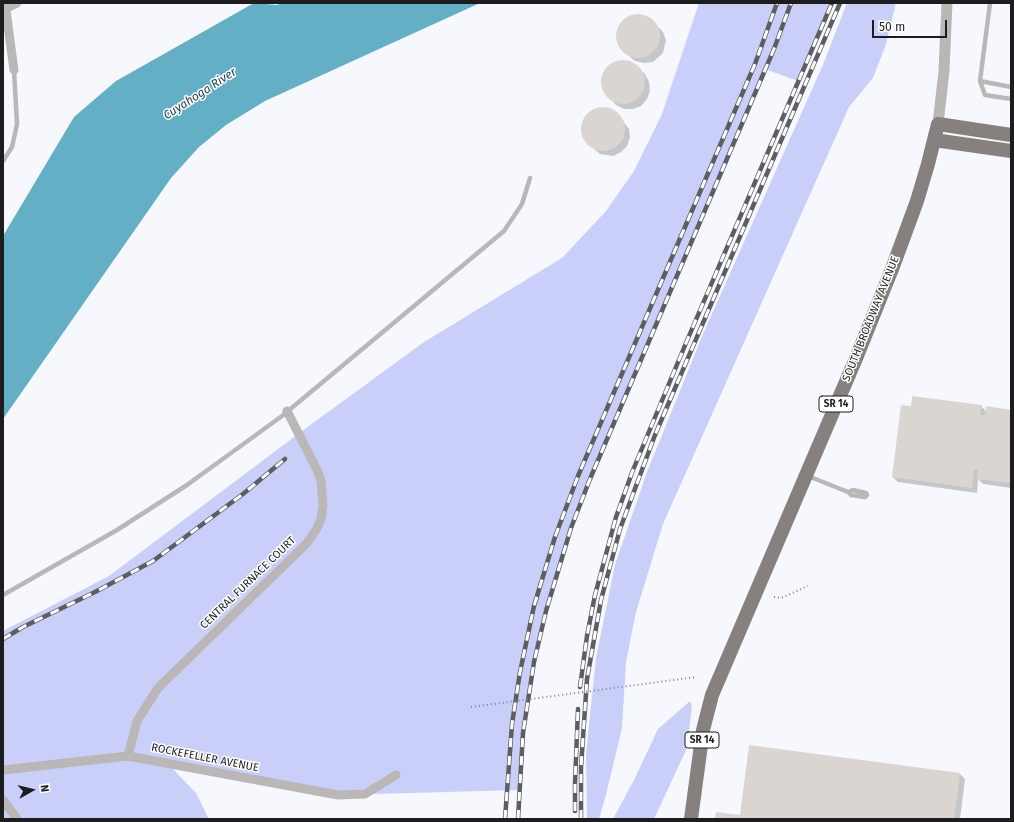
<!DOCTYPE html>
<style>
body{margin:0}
#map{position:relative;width:1014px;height:822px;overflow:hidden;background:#f7f8fe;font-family:"Fira Sans",sans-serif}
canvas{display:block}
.frame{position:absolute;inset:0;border:4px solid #1d1d1f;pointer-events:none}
.north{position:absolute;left:12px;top:770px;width:40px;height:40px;-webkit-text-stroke:3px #fff;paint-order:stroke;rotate:82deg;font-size:11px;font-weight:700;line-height:16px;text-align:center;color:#1d1d1f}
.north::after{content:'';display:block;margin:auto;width:14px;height:18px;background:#1d1d1f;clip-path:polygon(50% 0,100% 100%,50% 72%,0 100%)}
.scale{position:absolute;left:872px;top:20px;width:75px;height:18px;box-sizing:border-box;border:2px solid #1d1d1f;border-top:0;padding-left:5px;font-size:12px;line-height:14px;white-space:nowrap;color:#1d1d1f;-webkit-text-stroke:3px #fff;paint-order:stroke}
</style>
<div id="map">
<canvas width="1014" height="822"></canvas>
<div class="frame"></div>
<div class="north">N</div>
<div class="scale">50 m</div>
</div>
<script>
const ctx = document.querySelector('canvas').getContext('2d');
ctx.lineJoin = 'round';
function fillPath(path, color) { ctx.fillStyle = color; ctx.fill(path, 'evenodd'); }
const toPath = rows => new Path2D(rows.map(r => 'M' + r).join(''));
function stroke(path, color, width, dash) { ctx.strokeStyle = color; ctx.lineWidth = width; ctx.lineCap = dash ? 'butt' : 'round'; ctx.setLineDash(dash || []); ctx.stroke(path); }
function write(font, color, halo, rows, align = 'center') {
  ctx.font = font + ' "Fira Sans",sans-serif'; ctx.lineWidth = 3; ctx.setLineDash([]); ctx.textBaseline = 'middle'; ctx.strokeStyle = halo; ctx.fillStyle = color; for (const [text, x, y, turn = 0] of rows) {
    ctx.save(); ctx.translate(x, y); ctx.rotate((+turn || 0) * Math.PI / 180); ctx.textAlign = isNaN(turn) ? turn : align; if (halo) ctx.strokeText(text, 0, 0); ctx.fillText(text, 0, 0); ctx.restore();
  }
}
const green = toPath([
 [699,3,832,3,798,81,765,69,590,479,571,528,546,611,528,696,519,790,338,795,168,764,196,793,209,819,3,819,3,631,109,576,298,434,424,342,562,258,606,211,634,171,662,114],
 [847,3,896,3,886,44,873,78,849,107,663,524,636,612,626,662,622,728,606,795,599,819,587,819,586,754,596,658,615,565,647,472,703,334,822,67],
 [690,701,692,706,687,748,654,819,613,819,635,778,658,729]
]);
const water = toPath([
 [254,3,277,5,282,3,480,3,265,101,226,125,199,147,171,178,3,419,3,236,74,117,116,81]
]);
const shadow = toPath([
 [634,15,643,15,651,19,663,32,666,40,663,53,653,62,644,63,635,61,622,50,618,42,617,33,620,25,626,18],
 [619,61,632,63,645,74,649,82,650,91,647,99,641,106,633,109,624,109,616,105,602,88,602,79,604,71,610,64],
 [599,108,608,108,616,112,629,129,630,137,627,146,621,152,613,156,600,154,587,143,582,135,582,126,585,118,591,111],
 [981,406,987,412,1011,411,1011,488,983,484,978,479,977,493,898,482,893,477],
 [960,774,965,779,960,819,716,819,741,816]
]);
const building = toPath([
 '616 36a22 22 0 1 1 44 0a22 22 0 1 1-44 0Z',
 '601 82a22 22 0 1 1 44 0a22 22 0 1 1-44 0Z',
 '581 129a22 22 0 1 1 44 0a22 22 0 1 1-44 0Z',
 [912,396,982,405,980,415,985,415,986,406,1011,410,1011,483,977,479,978,470,974,470,972,488,892,477,901,405,911,406],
 [749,745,960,773,954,819,715,819,716,812,740,815]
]);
const path = toPath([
 [774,597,781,598,808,586]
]);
const service = toPath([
 [990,3,980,81,985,95,1011,99],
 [980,81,1011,87],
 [3,161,12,147,17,124,14,70],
 [808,476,848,492,851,495,865,497,867,495],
 [848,492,853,490,866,493,867,495],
 [3,595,117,530,187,485,282,416,504,231,522,204,530,178]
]);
const minor = toPath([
 [5,3,14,70],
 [5,9,17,3],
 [128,756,137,721,158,688,307,543,316,530,321,519,323,505,321,481,317,470,287,411],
 [3,770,128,756,338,795,365,794,396,775],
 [3,800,17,819]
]);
const tertiary = toPath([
 [938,124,944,71,947,3]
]);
const primary = toPath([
 [934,140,1011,151],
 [691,819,703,730,712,695,857,356,892,269,917,201,928,164,938,124,1011,135]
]);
const rail = toPath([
 [3,639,23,627,95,592,153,561,243,494,285,459],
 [580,687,587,636,595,595,616,517,633,470,686,343,832,3],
 [575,811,575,783,578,709],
 [505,819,512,724,520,672,534,606,555,537,578,476,755,64,777,3],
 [518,819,523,733,534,662,546,611,571,528,590,479,774,49,791,3],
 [581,819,581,767,587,679,601,600,620,529,655,435,840,3]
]);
const pathBridge = toPath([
 [471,707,696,677]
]);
const shields = [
 [836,404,34],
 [702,740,34]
];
const shieldNames = [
 ["SR 14",836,404],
 ["SR 14",702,740]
];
const streetNames = [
 ["SOUTH BROADWAY AVENUE",871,319,-68],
 ["CENTRAL FURNACE COURT",248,583,-44],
 ["ROCKEFELLER AVENUE",205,758,11]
];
const waterNames = [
 ["Cuyahoga River",200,94,-33]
];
fillPath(green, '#cacffa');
fillPath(water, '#62afc6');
fillPath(shadow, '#0003');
fillPath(building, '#dad5d1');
stroke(path, '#818286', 2, [1, 3]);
stroke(service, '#bab7b6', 4.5);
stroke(minor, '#bab7b6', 9);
stroke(tertiary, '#bab7b6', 11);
stroke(primary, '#86807e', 14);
stroke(rail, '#5d5e61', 4.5);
stroke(rail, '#fff', 3, [9]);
stroke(pathBridge, '#818286', 2, [1, 3]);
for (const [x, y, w] of shields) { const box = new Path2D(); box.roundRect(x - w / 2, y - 8, w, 16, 3); ctx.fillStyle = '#fff'; ctx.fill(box); stroke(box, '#1d1d1f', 1); }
write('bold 10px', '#1d1d1f', null, shieldNames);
write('11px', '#1d1d1f', '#fff', streetNames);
write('italic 12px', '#1b3f4a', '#fff', waterNames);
</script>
